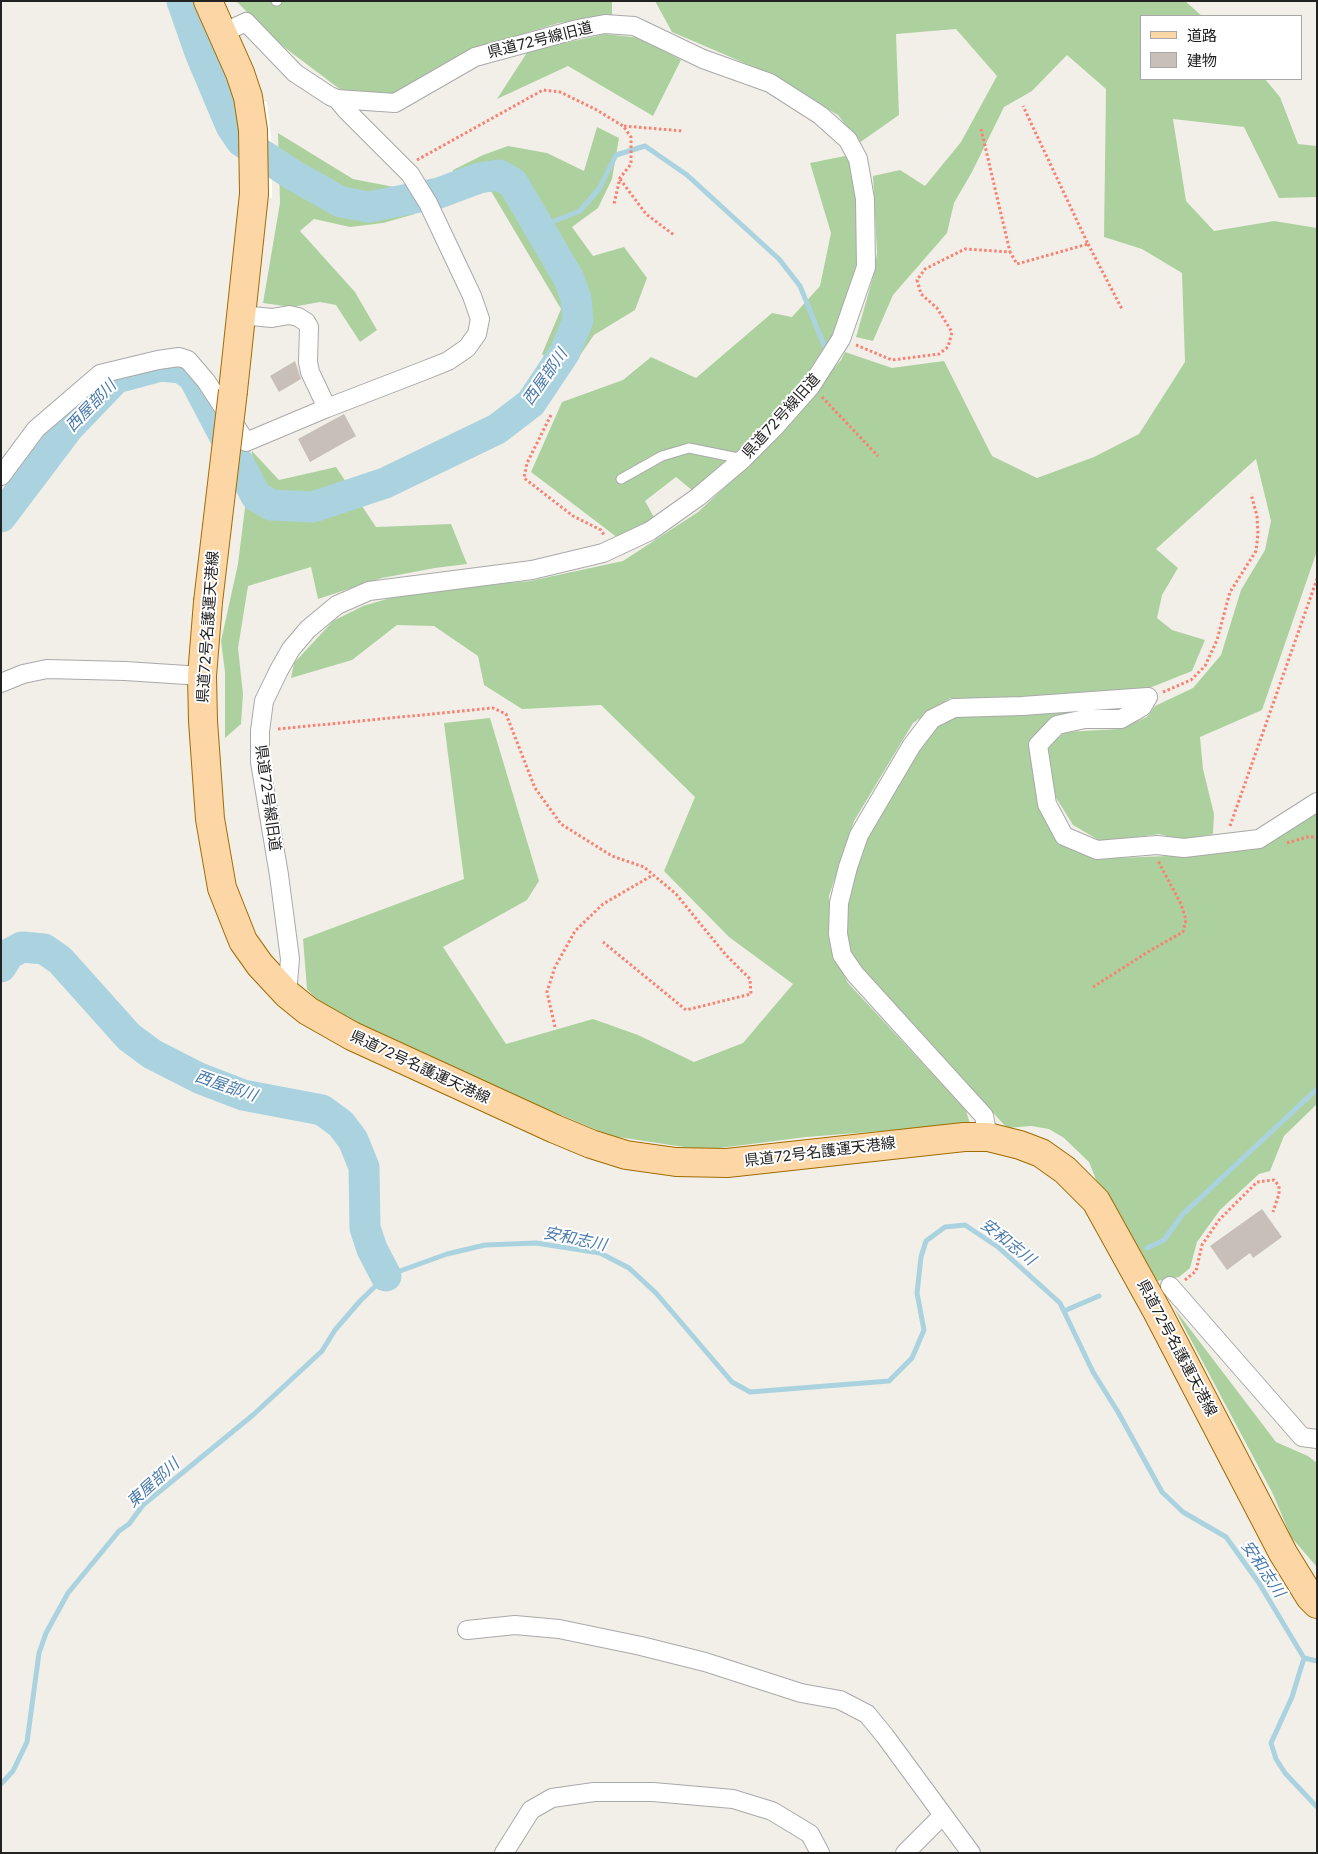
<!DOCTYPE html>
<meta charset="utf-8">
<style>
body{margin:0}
#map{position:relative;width:1318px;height:1854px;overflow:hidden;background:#f2efe9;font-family:Lato,"Noto Sans JP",sans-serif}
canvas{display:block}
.frame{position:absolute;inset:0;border:2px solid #222;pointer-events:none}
.legend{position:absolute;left:1140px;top:15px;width:162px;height:65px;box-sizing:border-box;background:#fff;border:1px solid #a7a7a7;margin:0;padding:6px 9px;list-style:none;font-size:15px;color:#222}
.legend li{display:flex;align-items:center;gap:10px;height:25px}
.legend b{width:25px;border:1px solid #a7a7a7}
</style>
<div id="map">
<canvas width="1318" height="1854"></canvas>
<div class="frame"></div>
<ul class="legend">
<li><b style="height:6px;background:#fcd6a4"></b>道路</li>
<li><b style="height:14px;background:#c7bfb8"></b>建物</li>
</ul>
</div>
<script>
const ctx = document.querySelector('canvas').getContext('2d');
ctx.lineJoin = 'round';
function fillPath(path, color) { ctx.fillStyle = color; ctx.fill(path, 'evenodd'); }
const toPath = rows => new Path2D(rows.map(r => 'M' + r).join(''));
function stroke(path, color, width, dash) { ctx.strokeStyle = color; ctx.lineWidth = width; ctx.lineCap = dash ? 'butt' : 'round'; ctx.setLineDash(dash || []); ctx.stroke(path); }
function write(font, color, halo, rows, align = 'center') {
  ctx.font = font + ' Lato,"Noto Sans JP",sans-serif'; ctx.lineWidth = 4; ctx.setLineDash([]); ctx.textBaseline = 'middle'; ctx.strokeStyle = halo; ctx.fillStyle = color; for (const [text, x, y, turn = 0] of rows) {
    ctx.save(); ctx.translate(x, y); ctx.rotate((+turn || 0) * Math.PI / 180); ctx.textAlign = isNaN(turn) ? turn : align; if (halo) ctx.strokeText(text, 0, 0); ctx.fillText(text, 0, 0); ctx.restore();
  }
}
const forest = toPath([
 [236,1,612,1,612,15,559,23,479,47,392,94,341,90,276,41],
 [655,1,1185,1,1202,16,1142,16,1142,79,1265,79,1280,97,1298,144,1317,146,1317,197,1279,198,1244,127,1173,119,1186,201,1214,231,1274,221,1317,228,1317,551,1262,710,1200,737,1203,769,1214,814,1213,834,1182,840,1159,834,1102,842,1073,825,1055,796,1047,748,1065,732,1119,729,1147,717,1155,706,1193,688,1221,655,1241,590,1265,550,1271,521,1256,459,1156,549,1178,568,1162,595,1157,618,1172,630,1205,640,1192,671,1152,687,1003,700,950,698,913,723,854,821,829,896,834,956,848,983,966,1110,970,1124,806,1137,704,1150,611,1136,435,1062,324,1007,307,989,303,939,464,879,444,723,490,718,539,881,527,900,443,947,506,1044,593,1019,638,1035,694,1062,743,1043,793,984,729,937,664,871,695,797,601,705,522,709,484,685,478,656,434,626,397,625,352,660,291,678,294,663,333,621,363,606,411,592,530,581,623,561,698,512,763,452,841,360,845,352,892,368,944,361,992,456,1037,478,1094,457,1139,434,1185,362,1182,273,1142,249,1104,237,1106,89,1067,55,1032,91,1004,107,972,172,954,203,947,233,893,295,873,341,856,337,873,277,877,253,873,176,900,170,925,186,961,142,997,76,956,29,896,34,899,115,859,143,838,115,763,71,672,32],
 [605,34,641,38,681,60,653,116,568,66,497,99,528,51],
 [597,127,619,138,612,179,598,208,572,227,593,256,624,247,647,278,635,310,594,335,565,377,542,354,561,309,488,186,457,193,453,170,483,155,508,146,547,153,584,171],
 [278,133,353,179,394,187,415,214,383,223,350,227,314,219,300,231,355,292,377,330,360,342,336,305,320,302,292,307,263,303,280,203],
 [850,155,858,204,857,264,834,332,805,377,760,431,693,491,676,477,645,501,655,519,618,538,531,472,562,402,623,380,651,357,696,378,772,313,792,317,820,286,831,233,810,163],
 [252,451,279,480,336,467,376,527,451,524,467,564,435,568,382,578,318,599,311,567,248,586,238,648,243,694,241,724,225,738,225,672,221,641,238,564],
 [1137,704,1123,714,1089,711,1052,718,1031,742,1038,804,1055,837,1075,850,1117,858,1167,856,1230,850,1317,809,1317,1104,1284,1136,1270,1171,1259,1174,1220,1210,1197,1242,1190,1268,1179,1277,1157,1281,1123,1220,1097,1182,1089,1162,1064,1138,1049,1129,1031,1126,1007,1128,851,957,846,945,845,907,853,875,866,838,916,753,936,728,953,716],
 [1174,1308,1276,1442,1308,1456,1317,1463,1317,1567,1291,1537,1273,1494]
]);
const pier = toPath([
 [236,95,267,102,272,147,272,198,242,192,244,159]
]);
const stream = toPath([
 [539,227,580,211,599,189,616,155,645,146,687,175,779,259,800,286,824,345],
 [1147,1248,1164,1240,1182,1215,1317,1089],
 [1064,1311,1099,1296],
 [1304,1658,1317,1661],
 [1,1784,13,1771,27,1742,39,1653,46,1633,68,1593,119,1531,129,1524,143,1505,253,1415,322,1351,335,1330,360,1301,386,1276,447,1254,485,1245,536,1243,600,1253,629,1268,656,1293,732,1382,750,1392,889,1381,912,1358,924,1330,917,1293,921,1257,926,1241,945,1227,965,1225,998,1247,1060,1303,1093,1372,1118,1412,1162,1492,1183,1512,1226,1537,1259,1583,1304,1658,1292,1697,1271,1743,1276,1759,1285,1773,1317,1807]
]);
const river = toPath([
 [1,517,69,427,116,378,161,366,181,368,193,376,256,496,271,505,313,507,385,483,497,429,531,403,565,352,578,320,576,299,569,279,513,183,499,175,479,178,439,193,369,207,341,202,293,175,241,141,231,126,201,55,182,1],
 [1,967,9,954,22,947,44,949,60,960,129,1037,152,1054,199,1078,243,1095,322,1110,341,1124,353,1140,364,1167,365,1228,372,1249,386,1276]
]);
const building = toPath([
 [295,361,301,379,279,392,270,376],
 [344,414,356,436,310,462,298,439],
 [1262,1209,1282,1237,1253,1258,1250,1253,1227,1270,1210,1246]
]);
const path = toPath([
 [624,126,683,131],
 [981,129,1010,252],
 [417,160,543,90,560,92,595,109,623,126,631,137,631,164,620,178,614,204],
 [620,179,646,214,674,235],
 [1088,244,1122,309],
 [856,345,892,360,939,354,948,347,952,332,937,308,921,294,917,280,925,269,965,249,1010,252,1017,264,1088,244,1023,106],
 [822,397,878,456],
 [551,415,527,463,524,478,573,516,601,530,604,535],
 [1163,692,1191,680,1205,666,1217,640,1230,592,1256,551,1258,534,1257,516,1251,494],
 [278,729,493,708,506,714,535,788,561,824,612,856,644,867,676,894,725,954,750,979,751,994,686,1010,603,942],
 [1230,826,1317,579],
 [1287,843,1307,837,1317,837],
 [1093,987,1151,950,1183,932,1186,920,1181,904,1158,861],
 [555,1027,547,992,555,967,575,931,603,904,653,875],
 [1185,1280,1196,1271,1202,1245,1219,1220,1257,1182,1274,1180,1279,1186,1279,1194,1273,1212]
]);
const lane = toPath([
 [276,1,277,1],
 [621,479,662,456,689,448,743,459]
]);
const street = toPath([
 [223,33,246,22,295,73,330,96,337,99,395,103,475,57,578,29,605,24,634,26,703,59,770,83,820,115,848,140,858,159,865,199,866,267,841,339,811,386,774,428,743,459,698,497,650,531,603,553,532,570,369,591,337,605,308,629,291,649,279,670,264,701,260,731,260,762,279,875,290,959,287,994],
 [241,315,272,318,289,315,298,317,306,322,309,327,308,362,310,372,327,408],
 [1,476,36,429,100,374,158,360,179,357,188,360,206,381,246,442,327,408,423,371,448,361,467,348,477,334,480,319,472,296,428,203,410,174,347,111,337,99],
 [1,683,23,674,47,669,125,671,202,676],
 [1148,697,1142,707,1121,719,1085,719,1057,725,1038,745,1047,804,1064,836,1097,850,1157,845,1184,848,1259,839,1317,802],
 [988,1137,984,1116,855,974,842,955,838,934,839,903,848,867,859,835,912,745,932,719,954,708,1022,706,1148,697],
 [1170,1286,1302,1437,1317,1439],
 [467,1630,515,1625,559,1629,641,1646,705,1662,801,1693,840,1700,867,1714,885,1736,971,1853],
 [504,1853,531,1810,552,1798,594,1792,653,1792,733,1799,772,1811,810,1834,820,1853],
 [905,1853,943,1815]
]);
const primary = toPath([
 [208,1,240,73,248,97,253,130,254,194,233,391],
 [208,602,202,676,203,721,210,819,222,888,243,941,260,965,287,994,308,1011,352,1036,555,1129,591,1144,626,1155,676,1162,727,1163,964,1137,988,1137,1020,1145,1041,1153,1065,1170,1096,1201,1157,1311,1283,1553,1310,1597,1317,1604]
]);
const primaryBridge = toPath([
 [208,602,233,391]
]);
const streetNames = [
 ["県道72号線旧道",540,40,-14],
 ["県道72号線旧道",781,416,-48],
 ["県道72号名護運天港線",208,627,-86],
 ["県道72号線旧道",268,798,82],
 ["県道72号名護運天港線",420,1067,25],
 ["県道72号名護運天港線",820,1152,-7],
 ["県道72号名護運天港線",1177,1348,62]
];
const waterNames = [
 ["西屋部川",545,377,-55],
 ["西屋部川",91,406,-46],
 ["西屋部川",226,1086,19],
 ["安和志川",575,1239,12],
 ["安和志川",1008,1242,38],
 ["東屋部川",153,1483,-42],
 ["安和志川",1263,1569,56]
];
fillPath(forest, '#add19e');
fillPath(pier, '#fff');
stroke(stream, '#aad3df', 5);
stroke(river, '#aad3df', 31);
fillPath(building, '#c7bfb8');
stroke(lane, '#a9a9a9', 11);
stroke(street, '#a9a9a9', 20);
stroke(primary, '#a06b00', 30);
stroke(path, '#fa8072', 3, [2.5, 2.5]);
stroke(lane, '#fff', 9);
stroke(street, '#fff', 18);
stroke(primary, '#fcd6a4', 28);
stroke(primaryBridge, '#a06b00', 30, []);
stroke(primaryBridge, '#fcd6a4', 28);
write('15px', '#222', '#fff', streetNames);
write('italic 16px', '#4a7aab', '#fff', waterNames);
</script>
